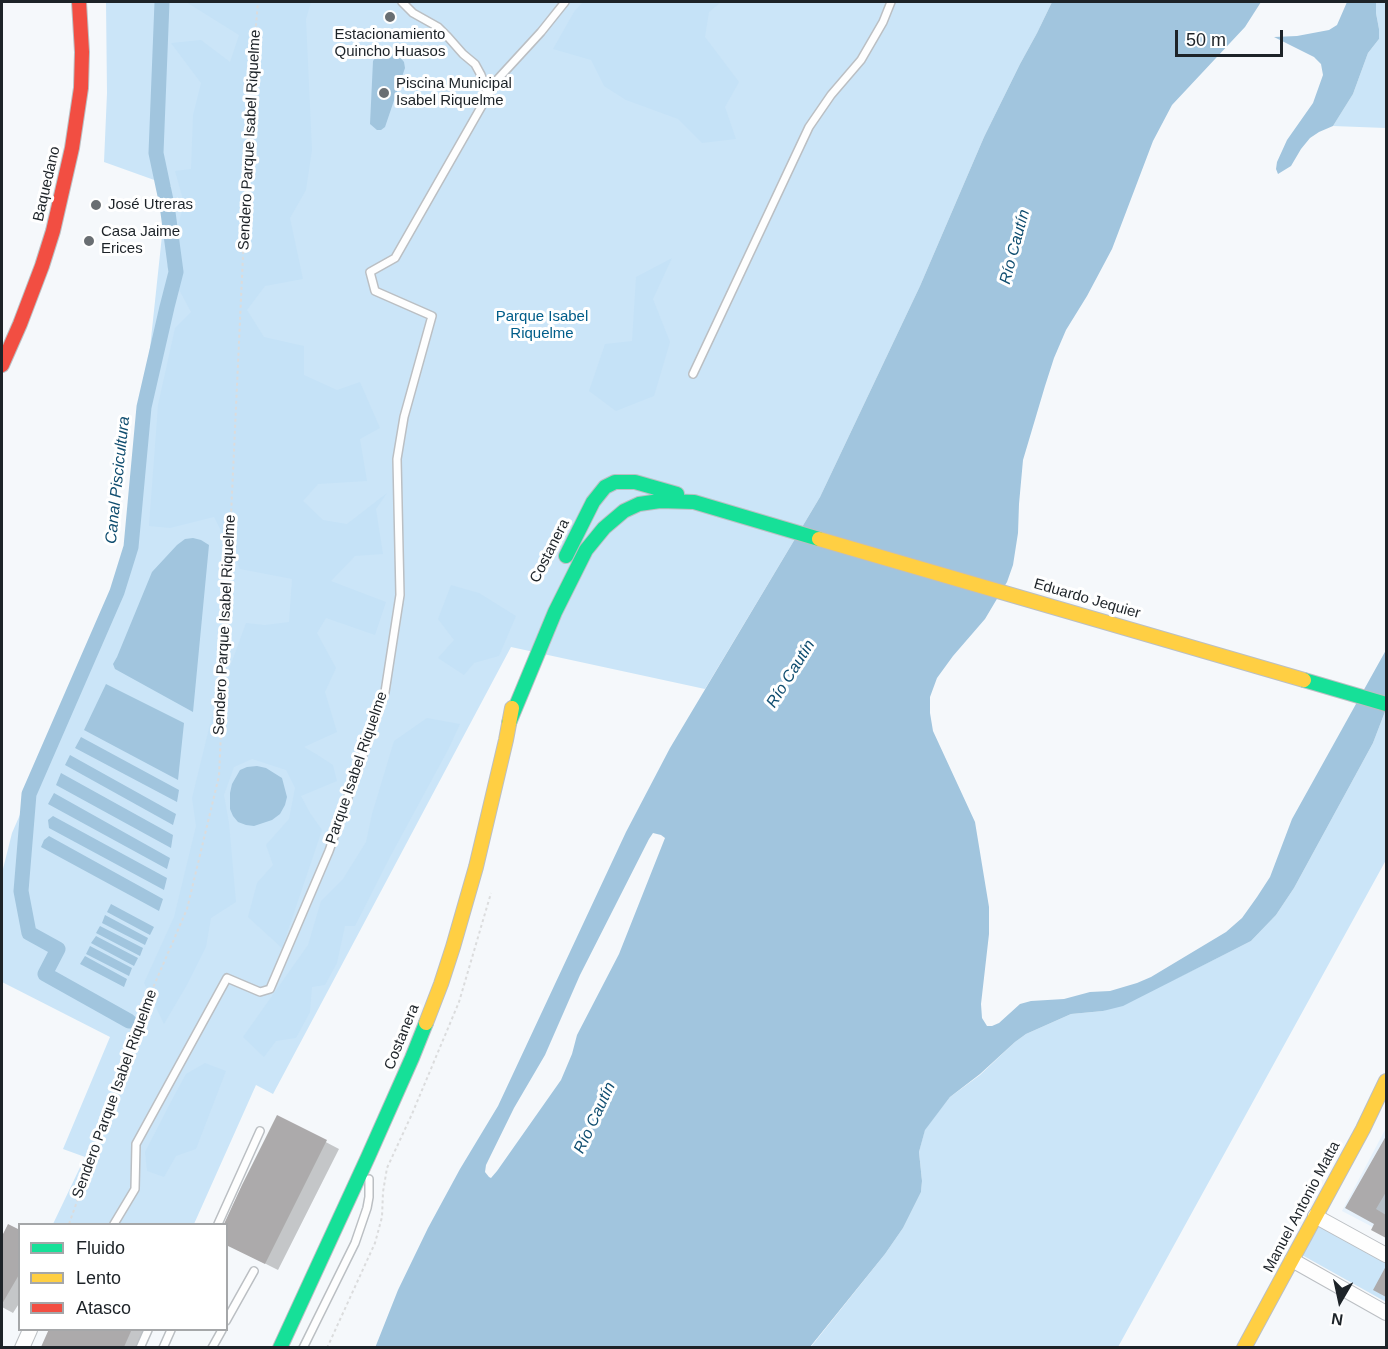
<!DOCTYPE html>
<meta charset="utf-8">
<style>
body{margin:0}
#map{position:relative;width:1388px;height:1349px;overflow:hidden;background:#f5f8fb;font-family:Arial,sans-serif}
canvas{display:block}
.frame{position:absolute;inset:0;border:3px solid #1d2328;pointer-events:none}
.legend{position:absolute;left:18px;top:1223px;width:210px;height:108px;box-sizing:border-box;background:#fff;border:2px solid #a5a7a9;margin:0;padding:8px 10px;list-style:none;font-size:18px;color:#1d2328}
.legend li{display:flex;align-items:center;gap:12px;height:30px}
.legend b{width:30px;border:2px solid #a5a7a9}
.north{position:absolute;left:1310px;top:1271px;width:60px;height:60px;-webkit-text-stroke:4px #fff;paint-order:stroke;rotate:189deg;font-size:16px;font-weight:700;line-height:24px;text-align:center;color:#1d2328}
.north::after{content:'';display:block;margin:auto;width:21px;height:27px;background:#1d2328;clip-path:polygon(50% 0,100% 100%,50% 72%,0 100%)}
.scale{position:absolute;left:1175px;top:30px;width:108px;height:27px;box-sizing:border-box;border:3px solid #1d2328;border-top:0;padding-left:8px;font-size:18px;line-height:21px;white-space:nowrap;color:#1d2328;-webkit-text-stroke:4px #fff;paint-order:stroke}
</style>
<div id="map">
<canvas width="1388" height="1349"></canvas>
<div class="frame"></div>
<ul class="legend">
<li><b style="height:8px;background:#16e098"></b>Fluido</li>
<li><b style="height:8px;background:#ffcf43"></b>Lento</li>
<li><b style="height:8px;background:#f24e42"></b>Atasco</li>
</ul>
<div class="north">N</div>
<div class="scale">50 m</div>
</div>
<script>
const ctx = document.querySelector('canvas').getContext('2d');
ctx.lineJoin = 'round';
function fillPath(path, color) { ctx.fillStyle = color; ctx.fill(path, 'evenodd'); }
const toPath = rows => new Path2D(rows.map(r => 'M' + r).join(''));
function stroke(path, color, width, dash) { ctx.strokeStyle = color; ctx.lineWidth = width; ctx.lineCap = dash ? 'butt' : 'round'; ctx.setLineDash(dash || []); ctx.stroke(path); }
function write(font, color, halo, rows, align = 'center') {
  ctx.font = font + ' Arial,sans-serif'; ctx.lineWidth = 6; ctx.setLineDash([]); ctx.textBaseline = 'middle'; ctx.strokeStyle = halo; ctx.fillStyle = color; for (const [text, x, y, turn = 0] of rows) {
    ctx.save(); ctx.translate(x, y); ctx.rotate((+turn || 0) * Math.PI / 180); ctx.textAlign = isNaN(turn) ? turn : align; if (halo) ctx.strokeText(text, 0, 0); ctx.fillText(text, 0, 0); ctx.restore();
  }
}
const built = toPath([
 [1386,1128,1386,1234,1342,1211]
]);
const green = toPath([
 [106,2,1052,2,1037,33,1020,64,984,137,920,286,820,497,705,689,511,647,273,1094,256,1085,194,1224,53,1224,85,1157,63,1149,110,1037,2,982,2,873,12,833,129,565,135,489,163,226,171,186,104,162,107,93],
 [1376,2,1386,2,1386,128,1333,126,1353,94,1368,53,1379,39,1379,29,1376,13],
 [1386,709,1386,860,1118,1347,810,1348,885,1254,903,1228,921,1192,922,1181,919,1152,925,1129,950,1097,980,1075,1015,1042,1026,1034,1071,1014,1103,1011,1177,978,1251,941,1276,915,1294,888,1373,743],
 [1320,1225,1386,1261,1386,1302,1302,1255]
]);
const forest = toPath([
 [186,2,311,2,306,19,312,150,306,190,290,218,303,279,265,286,247,310,264,337,304,346,304,375,337,390,360,382,380,428,360,439,367,481,318,484,303,501,323,520,347,524,387,493,376,509,383,554,355,556,331,581,386,602,375,635,326,618,317,633,336,668,325,692,337,732,304,747,316,754,333,765,337,781,301,796,310,813,322,830,282,948,248,917,257,883,273,865,266,845,289,819,295,788,286,770,252,759,234,767,224,795,229,823,236,902,211,918,206,947,188,983,164,1024,144,983,174,917,196,826,192,798,212,716,246,623,265,625,289,622,292,579,240,569,214,517,170,528,149,526,158,405,175,328,191,312,167,267,184,203,175,171,191,169,193,115,201,83,171,43,201,40,230,62,239,35],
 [583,2,721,2,709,12,705,37,739,82,725,107,736,139,702,143,678,119,626,100,604,86,591,60,553,49,574,12],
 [672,258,653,299,670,342,654,396,616,411,589,391,605,344,632,341,636,277],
 [451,585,479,593,516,616,499,656,474,663,464,675,438,658,454,640,438,619],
 [427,718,460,724,449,748,390,857,355,926,345,926,337,963,325,985,312,987,310,1012,296,1038,276,1041,264,1057,243,1037,308,945,321,901,343,879,366,842,372,814,394,741],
 [205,1063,226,1071,196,1149,176,1156,164,1177,147,1171,145,1152,174,1096,186,1074]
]);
const water = toPath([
 [1052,2,1261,2,1245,27,1172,105,1153,141,1112,249,1087,296,1066,330,1054,358,1045,386,1023,460,1019,504,1018,533,1013,565,1007,582,985,619,953,656,937,678,930,697,930,713,933,731,975,822,989,907,989,934,981,1004,982,1018,987,1026,992,1026,999,1023,1020,1004,1031,1001,1064,999,1090,992,1110,991,1137,983,1151,977,1226,932,1242,918,1257,897,1270,877,1292,819,1386,650,1386,709,1373,743,1294,888,1276,915,1251,941,1123,1006,1103,1011,1071,1014,1026,1034,1015,1042,980,1074,950,1097,925,1130,919,1152,922,1181,921,1192,903,1228,885,1254,810,1347,375,1348,398,1290,428,1228,460,1169,498,1106,626,832,670,748,820,497,920,286,984,137,1020,64,1037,33],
 [653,833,661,835,665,838,619,954,577,1035,572,1054,561,1080,497,1171,491,1178,489,1177,485,1172,486,1165,514,1108,545,1055,580,975,649,839],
 [1347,2,1376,2,1376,13,1379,29,1379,39,1368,53,1353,94,1333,126,1319,132,1310,138,1301,149,1291,166,1278,174,1276,169,1277,162,1287,140,1313,103,1323,75,1321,64,1314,57,1274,37,1297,36,1329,30,1337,25],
 [388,53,399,56,404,62,405,68,385,127,381,130,377,130,370,124,373,61,378,54],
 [193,538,201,540,209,545,193,712,115,669,113,664,117,657,152,572,177,545,185,539],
 [106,684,184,723,178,780,84,730],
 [81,737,179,790,177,802,75,748],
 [70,755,176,814,173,825,65,765],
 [257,766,266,768,282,778,287,797,285,805,280,814,272,820,254,826,246,825,238,822,233,816,230,809,230,793,232,784,240,770,247,767],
 [61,773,173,835,171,848,56,785],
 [54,793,170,858,167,869,48,804],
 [53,816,167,878,164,890,49,828,48,820],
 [49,836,163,899,159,911,41,847,44,840],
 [111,904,154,927,150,935,107,912],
 [105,915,148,938,145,945,102,923],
 [100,926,143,948,140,956,96,933],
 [96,936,138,958,134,966,91,943],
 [90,946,132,968,129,976,86,954],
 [85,956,127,979,124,987,80,964]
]);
const shadow = toPath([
 [278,1117,339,1149,278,1270,226,1244,226,1224,243,1186],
 [1386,1139,1386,1237,1373,1229,1376,1224,1347,1207],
 [9,1226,20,1231,20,1302,13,1313,2,1307,2,1239],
 [51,1330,148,1330,140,1348,43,1348]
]);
const canal = toPath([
 [129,1021,45,974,58,949,29,933,21,891,29,794,117,592,131,547,144,407,167,307,176,272,167,205,156,153,162,2]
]);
const building = toPath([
 [277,1115,327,1140,265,1264,226,1245,226,1224,224,1224,242,1185],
 [1386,1136,1386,1192,1376,1209,1386,1215,1386,1238,1371,1230,1374,1224,1345,1208],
 [8,1224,20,1230,20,1273,2,1304,2,1236],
 [1386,1266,1386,1297,1373,1290],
 [49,1329,132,1329,124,1347,41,1347]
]);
const path = toPath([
 [69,1224,152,990,187,909,219,776,251,82,258,2],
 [327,1348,375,1243,382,1217,383,1192,387,1168,412,1114,459,1002,491,893]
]);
const lane = toPath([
 [402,2,413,13,438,27,448,37,463,54,475,64,481,75,488,94],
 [693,374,809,127,831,95,861,60,883,22,891,2],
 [114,1224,135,1189,136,1144,227,978,260,992,270,989,329,851,385,692,400,595,397,459,404,417,432,316,375,291,370,272,395,258,496,81,541,32,565,2],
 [218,1224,260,1131],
 [226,1321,254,1271],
 [140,1348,148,1330],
 [163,1348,171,1330],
 [212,1348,222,1330],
 [303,1348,355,1243,367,1208,369,1197,369,1179]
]);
const street = toPath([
 [1315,1216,1386,1255],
 [1292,1260,1386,1313],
 [22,1348,30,1330]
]);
const fast = toPath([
 [566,556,593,502,605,487,615,482,635,482,677,494],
 [1304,680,1386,704],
 [509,723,555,612,586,550,604,528,624,511,639,504,660,501,694,502,819,539],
 [280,1348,368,1157,412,1058,426,1023]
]);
const slow = toPath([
 [819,539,1304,680],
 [426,1023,441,984,453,947,476,867,506,740,512,708],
 [1244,1348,1363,1129,1386,1081]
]);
const jam = toPath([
 [2,365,20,324,42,266,53,231,72,148,81,88,82,52,79,2]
]);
const markers = [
 [390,17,6,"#696e72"],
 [384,93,6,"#696e72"],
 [96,205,6,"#696e72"],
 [89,241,6,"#696e72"]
];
const poiNames = [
 ["Estacionamiento",390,35,"center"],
 ["Quincho Huasos",390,52,"center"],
 ["Piscina Municipal",396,84],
 ["Isabel Riquelme",396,101],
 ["José Utreras",108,205],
 ["Casa Jaime",101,232],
 ["Erices",101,249]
];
const streetNames = [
 ["Sendero Parque Isabel Riquelme",250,140,-87],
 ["Baquedano",47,184,-77],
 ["Costanera",550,551,-63],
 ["Eduardo Jequier",1087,599,16],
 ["Sendero Parque Isabel Riquelme",225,625,-87],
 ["Parque Isabel Riquelme",357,768,-71],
 ["Costanera",402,1037,-68],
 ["Sendero Parque Isabel Riquelme",115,1094,-70],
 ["Manuel Antonio Matta",1302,1207,-62]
];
const parkNames = [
 ["Parque Isabel",542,317],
 ["Riquelme",542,334]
];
const waterNames = [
 ["Río Cautín",1015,247,-75],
 ["Canal Piscicultura",118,480,-84],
 ["Río Cautín",791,674,-58],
 ["Río Cautín",595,1118,-65]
];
fillPath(built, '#e7f2fc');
fillPath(green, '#cbe5f8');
fillPath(forest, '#c5e2f7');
fillPath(water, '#a1c5de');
fillPath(shadow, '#0003');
stroke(canal, '#a1c5de', 15);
fillPath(building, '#acaaab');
stroke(lane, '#bbbfc3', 10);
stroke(street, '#bbbfc3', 16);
stroke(fast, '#bbbfc3', 16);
stroke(slow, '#bbbfc3', 16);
stroke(jam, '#bbbfc3', 16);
stroke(path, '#dbdcdd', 2, [3, 3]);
stroke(lane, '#fefefe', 7);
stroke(street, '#fefefe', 14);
stroke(fast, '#16e098', 14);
stroke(slow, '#ffcf43', 14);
stroke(jam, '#f24e42', 14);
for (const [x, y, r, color] of markers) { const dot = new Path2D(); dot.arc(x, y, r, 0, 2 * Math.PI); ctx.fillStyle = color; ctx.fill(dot); stroke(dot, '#fff', 2); }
write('15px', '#1d2328', '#fff', poiNames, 'left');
write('15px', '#1d2328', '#fff', streetNames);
write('15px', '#005d89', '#fff', parkNames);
write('italic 16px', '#0f4d6f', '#fff', waterNames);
</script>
